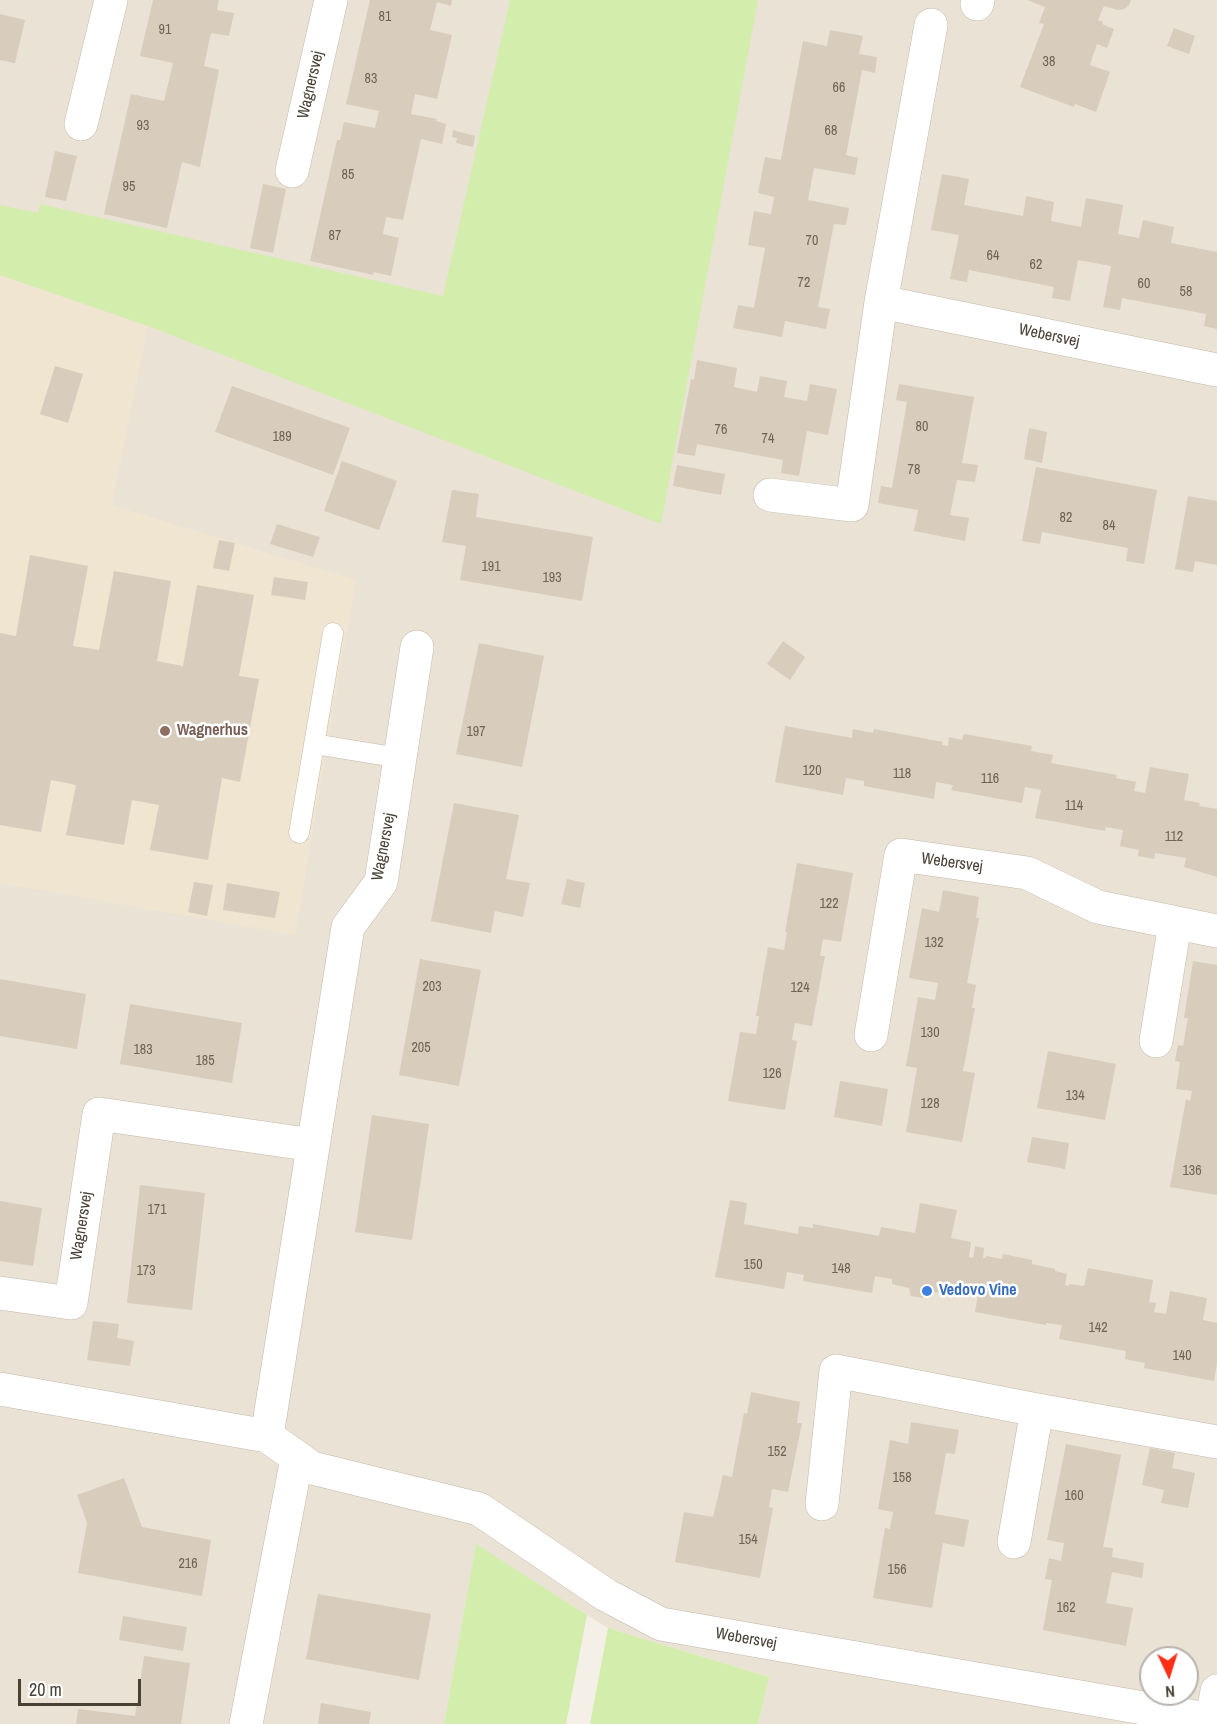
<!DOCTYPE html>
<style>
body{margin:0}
#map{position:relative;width:1217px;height:1724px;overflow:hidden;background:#f5f0e7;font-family:"Archivo Narrow",sans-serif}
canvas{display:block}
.north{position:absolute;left:1139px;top:1646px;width:60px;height:60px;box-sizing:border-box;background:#fff;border:2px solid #b6b3ae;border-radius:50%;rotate:176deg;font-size:16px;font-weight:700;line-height:24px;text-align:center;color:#494135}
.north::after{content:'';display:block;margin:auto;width:21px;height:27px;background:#ff2e15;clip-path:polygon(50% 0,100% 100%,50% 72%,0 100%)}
.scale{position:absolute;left:18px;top:1679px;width:123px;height:27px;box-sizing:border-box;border:3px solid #494135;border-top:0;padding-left:8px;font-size:18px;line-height:21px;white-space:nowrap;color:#494135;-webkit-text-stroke:4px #fff;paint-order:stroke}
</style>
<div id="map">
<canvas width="1217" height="1724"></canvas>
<div class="north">N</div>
<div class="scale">20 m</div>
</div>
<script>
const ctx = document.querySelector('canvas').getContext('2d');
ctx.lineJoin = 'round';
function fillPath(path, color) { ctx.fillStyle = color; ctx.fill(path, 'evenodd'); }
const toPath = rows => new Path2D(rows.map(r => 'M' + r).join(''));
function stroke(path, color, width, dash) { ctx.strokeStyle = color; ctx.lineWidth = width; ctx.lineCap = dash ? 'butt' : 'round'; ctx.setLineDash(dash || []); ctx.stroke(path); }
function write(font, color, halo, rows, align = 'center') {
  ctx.font = font + ' "Archivo Narrow",sans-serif'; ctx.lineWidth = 5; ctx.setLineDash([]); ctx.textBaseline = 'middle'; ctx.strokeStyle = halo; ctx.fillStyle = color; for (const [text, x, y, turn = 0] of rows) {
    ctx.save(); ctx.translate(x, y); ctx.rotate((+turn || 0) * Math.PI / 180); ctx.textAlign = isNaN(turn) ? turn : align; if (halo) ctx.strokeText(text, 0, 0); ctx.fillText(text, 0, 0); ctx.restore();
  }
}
const residential = toPath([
 [0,0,1217,0,1217,1724,758,1724,769,1677,608,1628,476,1545,444,1724,0,1724],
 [1151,1658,1187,1658,1187,1694,1151,1694]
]);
const education = toPath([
 [0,275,148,326,112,505,356,580,295,935,0,883]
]);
const green = toPath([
 [510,0,758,0,661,524,148,326,0,275,0,205,38,213,40,204,443,296],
 [476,1544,587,1615,566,1724,444,1724],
 [608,1628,769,1677,758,1724,590,1724]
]);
const building = toPath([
 [153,0,219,0,217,10,234,13,229,36,211,33,204,66,219,70,200,167,182,162,167,228,104,214,131,94,164,101,173,63,140,56],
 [370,0,452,0,451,6,437,2,430,30,452,35,437,99,415,94,411,114,437,119,436,121,446,124,442,144,421,139,403,220,386,217,383,234,399,238,391,276,374,272,373,275,310,261,337,140,340,140,344,122,375,128,379,111,346,104],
 [1027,0,1131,0,1129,5,1124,9,1118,10,1104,6,1098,20,1103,22,1102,24,1114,29,1107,48,1097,44,1090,65,1110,72,1096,112,1075,104,1074,107,1020,87,1044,24,1039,23,1045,7],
 [0,14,25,20,15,63,0,60],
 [1174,28,1195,36,1189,54,1167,46],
 [830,30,863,36,859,54,877,57,875,73,862,70,846,155,858,158,855,175,814,168,808,200,849,208,846,225,834,224,818,307,830,309,826,329,785,321,782,337,733,328,738,305,754,308,765,248,748,245,754,211,771,214,774,197,758,193,765,157,781,160,803,41,827,46],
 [453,130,475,136,473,147,456,143,457,138,452,137],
 [55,151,77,156,66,201,45,197],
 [942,174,969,179,964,205,1023,216,1026,196,1054,202,1051,221,1081,227,1086,198,1123,205,1118,234,1139,238,1143,220,1174,227,1171,243,1217,252,1217,329,1204,326,1206,314,1122,298,1120,310,1103,307,1111,266,1078,260,1070,301,1052,298,1054,287,969,270,967,282,950,279,959,235,931,230],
 [263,184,286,189,273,253,250,248],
 [697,360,737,368,734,387,757,392,760,376,787,381,784,397,807,401,810,384,837,389,828,435,807,431,799,476,781,473,783,460,697,444,695,456,677,453,691,379,694,380],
 [55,366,83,374,68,423,40,414],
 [899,384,974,397,962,463,978,465,975,482,957,480,950,515,969,518,965,541,914,531,918,510,878,503,881,486,892,488,907,402,896,400],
 [232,386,350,428,333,475,215,432],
 [1029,428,1047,432,1042,463,1024,459],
 [342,461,397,481,379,530,324,511],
 [677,465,725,474,721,495,673,486],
 [1036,467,1157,490,1144,564,1126,561,1128,548,1042,532,1040,544,1022,541],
 [452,490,479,494,476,517,593,537,582,601,460,580,466,546,442,542],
 [1188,496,1217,501,1217,565,1195,561,1193,572,1175,569],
 [277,524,320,537,313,557,270,544],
 [219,540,235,543,229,571,213,568],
 [30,555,88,566,73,646,99,650,114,571,171,581,157,661,183,666,197,585,254,595,239,676,259,679,240,782,222,778,208,860,150,850,159,805,132,800,124,845,66,835,76,785,51,780,41,832,0,825,0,633,16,636],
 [274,577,308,582,305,600,271,595],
 [783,641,805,657,790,680,767,664],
 [479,643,544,656,522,767,456,754],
 [785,726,852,738,853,729,873,733,874,729,943,742,942,745,948,746,949,737,962,740,964,734,1032,746,1031,751,1053,755,1051,763,1117,775,1116,778,1136,782,1134,791,1145,793,1150,767,1189,774,1184,800,1200,803,1199,806,1217,809,1217,877,1184,867,1186,858,1155,853,1154,859,1138,856,1139,850,1120,846,1123,830,1106,827,1105,831,1035,818,1041,790,1025,787,1022,803,951,790,953,785,936,782,934,799,864,786,864,781,846,778,843,795,775,782],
 [454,803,519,815,506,879,530,883,523,917,495,911,491,933,431,921],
 [797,863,853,873,841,942,823,939,820,956,825,956,812,1026,795,1023,792,1040,797,1041,785,1110,728,1101,740,1032,756,1034,759,1016,756,1016,768,947,784,950,787,932,785,932],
 [567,879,585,883,580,908,561,904],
 [194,882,213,885,207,916,188,912],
 [227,883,280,892,275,918,223,910],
 [943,890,979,897,976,918,979,918,967,983,976,985,972,1008,975,1008,963,1071,975,1073,962,1142,906,1132,917,1068,906,1066,918,997,935,1000,938,983,909,978,922,908,939,912],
 [420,959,481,970,459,1086,399,1075],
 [1193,961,1217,965,1217,1195,1170,1187,1186,1099,1190,1101,1192,1091,1176,1089,1180,1062,1175,1061,1178,1045,1183,1046,1188,1018,1184,1018],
 [0,979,86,994,77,1049,0,1036],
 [130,1004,242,1023,232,1083,120,1064],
 [1048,1051,1116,1064,1105,1120,1037,1108],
 [840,1081,888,1089,882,1126,834,1117],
 [372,1115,429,1124,412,1240,355,1232],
 [1032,1137,1069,1143,1065,1169,1027,1162],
 [140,1185,205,1193,192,1310,127,1303],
 [730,1200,747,1203,744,1224,798,1234,799,1226,813,1228,813,1224,879,1236,881,1227,915,1233,920,1203,957,1210,951,1238,971,1242,969,1257,973,1258,975,1246,984,1248,983,1258,985,1258,986,1256,1002,1259,1003,1254,1032,1260,1032,1264,1055,1269,1055,1271,1067,1274,1065,1285,1069,1286,1069,1284,1084,1286,1088,1268,1153,1280,1149,1302,1156,1303,1154,1312,1166,1314,1170,1291,1207,1298,1203,1320,1217,1323,1217,1363,1214,1381,1144,1368,1145,1363,1125,1359,1126,1351,1059,1339,1062,1325,1046,1323,1046,1325,975,1312,978,1296,963,1293,962,1297,928,1291,923,1298,911,1296,909,1288,892,1284,892,1279,875,1276,872,1293,803,1281,804,1275,787,1272,784,1289,715,1277],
 [0,1201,42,1208,33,1266,0,1261],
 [93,1321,119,1324,117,1338,134,1341,130,1366,87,1360],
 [751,1392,800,1402,797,1423,802,1423,788,1492,772,1489,769,1507,773,1508,760,1578,675,1562,684,1512,713,1517,723,1475,732,1477,744,1413,747,1414],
 [911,1422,959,1430,955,1454,946,1453,935,1514,969,1520,964,1547,943,1543,932,1608,873,1598,885,1528,890,1529,893,1512,878,1509,890,1440,908,1444],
 [1066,1444,1121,1455,1103,1547,1113,1548,1112,1557,1144,1563,1142,1578,1112,1572,1106,1603,1133,1608,1126,1646,1043,1630,1052,1580,1045,1579,1049,1558,1061,1561,1064,1543,1047,1540],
 [1150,1448,1175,1453,1172,1468,1195,1473,1188,1508,1161,1503,1164,1490,1142,1485],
 [124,1478,142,1527,211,1540,202,1596,78,1573,87,1523,77,1495],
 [318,1594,431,1614,419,1680,306,1659],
 [123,1616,187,1627,183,1651,119,1640],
 [144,1656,190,1663,181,1724,76,1724,78,1709,135,1716],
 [321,1703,371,1712,369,1724,318,1724]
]);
const lane = toPath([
 [314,744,400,758],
 [299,833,333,633]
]);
const street = toPath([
 [977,4,978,0],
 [81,124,111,0],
 [292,171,331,0],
 [881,302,1217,370],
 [770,495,852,505,881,302,931,25],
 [871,1035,901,855,1027,873,1098,907,1217,931],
 [1156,1041,1175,924],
 [0,1293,71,1303,99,1114,313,1145],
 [0,1389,267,1436,312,1468,479,1509,606,1595,661,1624,1212,1720],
 [267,1436,348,927,381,882,417,647],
 [822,1504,836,1371,1037,1410,1217,1442],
 [1014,1542,1037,1410],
 [246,1724,297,1458],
 [1211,1724,1217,1691]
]);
const markers = [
 [165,731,6,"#8d6e63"],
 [927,1291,6,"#3f7fe0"]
];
const numberNames = [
 ["81",385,17],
 ["91",165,30],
 ["38",1049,62],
 ["83",371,79],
 ["66",839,88],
 ["93",143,126],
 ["68",831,131],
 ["85",348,175],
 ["95",129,187],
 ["87",335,236],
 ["70",812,241],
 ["64",993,256],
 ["62",1036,265],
 ["72",804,283],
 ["60",1144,284],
 ["58",1186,292],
 ["80",922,427],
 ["76",721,430],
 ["189",282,437],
 ["74",768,439],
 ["78",914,470],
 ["82",1066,518],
 ["84",1109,526],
 ["191",491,567],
 ["193",552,578],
 ["197",476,732],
 ["120",812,771],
 ["118",902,774],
 ["116",990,779],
 ["114",1074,806],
 ["112",1174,837],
 ["122",829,904],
 ["132",934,943],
 ["203",432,987],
 ["124",800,988],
 ["130",930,1033],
 ["205",421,1048],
 ["183",143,1050],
 ["185",205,1061],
 ["126",772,1074],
 ["134",1075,1096],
 ["128",930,1104],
 ["136",1192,1171],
 ["171",157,1210],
 ["150",753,1265],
 ["148",841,1269],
 ["173",146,1271],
 ["142",1098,1328],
 ["140",1182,1356],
 ["152",777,1452],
 ["158",902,1478],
 ["160",1074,1496],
 ["154",748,1540],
 ["216",188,1564],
 ["156",897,1570],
 ["162",1066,1608]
];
const streetNames = [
 ["Wagnersvej",311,85,-77],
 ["Webersvej",1049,336,12],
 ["Wagnersvej",384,847,-79],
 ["Webersvej",952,863,8],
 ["Wagnersvej",82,1226,-81],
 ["Webersvej",746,1639,10]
];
const educationNames = [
 ["Wagnerhus",177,731]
];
const shopNames = [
 ["Vedovo Vine",939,1291]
];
fillPath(residential, '#eae2d5');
fillPath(education, '#f0e5d0');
fillPath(green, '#d3edad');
fillPath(building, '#d8ccbc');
stroke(lane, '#c2b8a9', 21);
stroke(street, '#c2b8a9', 34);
stroke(lane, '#fff', 20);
stroke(street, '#fff', 33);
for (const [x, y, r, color] of markers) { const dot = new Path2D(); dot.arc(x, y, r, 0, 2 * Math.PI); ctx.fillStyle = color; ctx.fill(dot); stroke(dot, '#fff', 2); }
write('14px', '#6d6457', null, numberNames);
write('16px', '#494135', '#fff', streetNames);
write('bold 16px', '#785e54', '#fff', educationNames, 'left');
write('bold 16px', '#366cbe', '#fff', shopNames, 'left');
</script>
